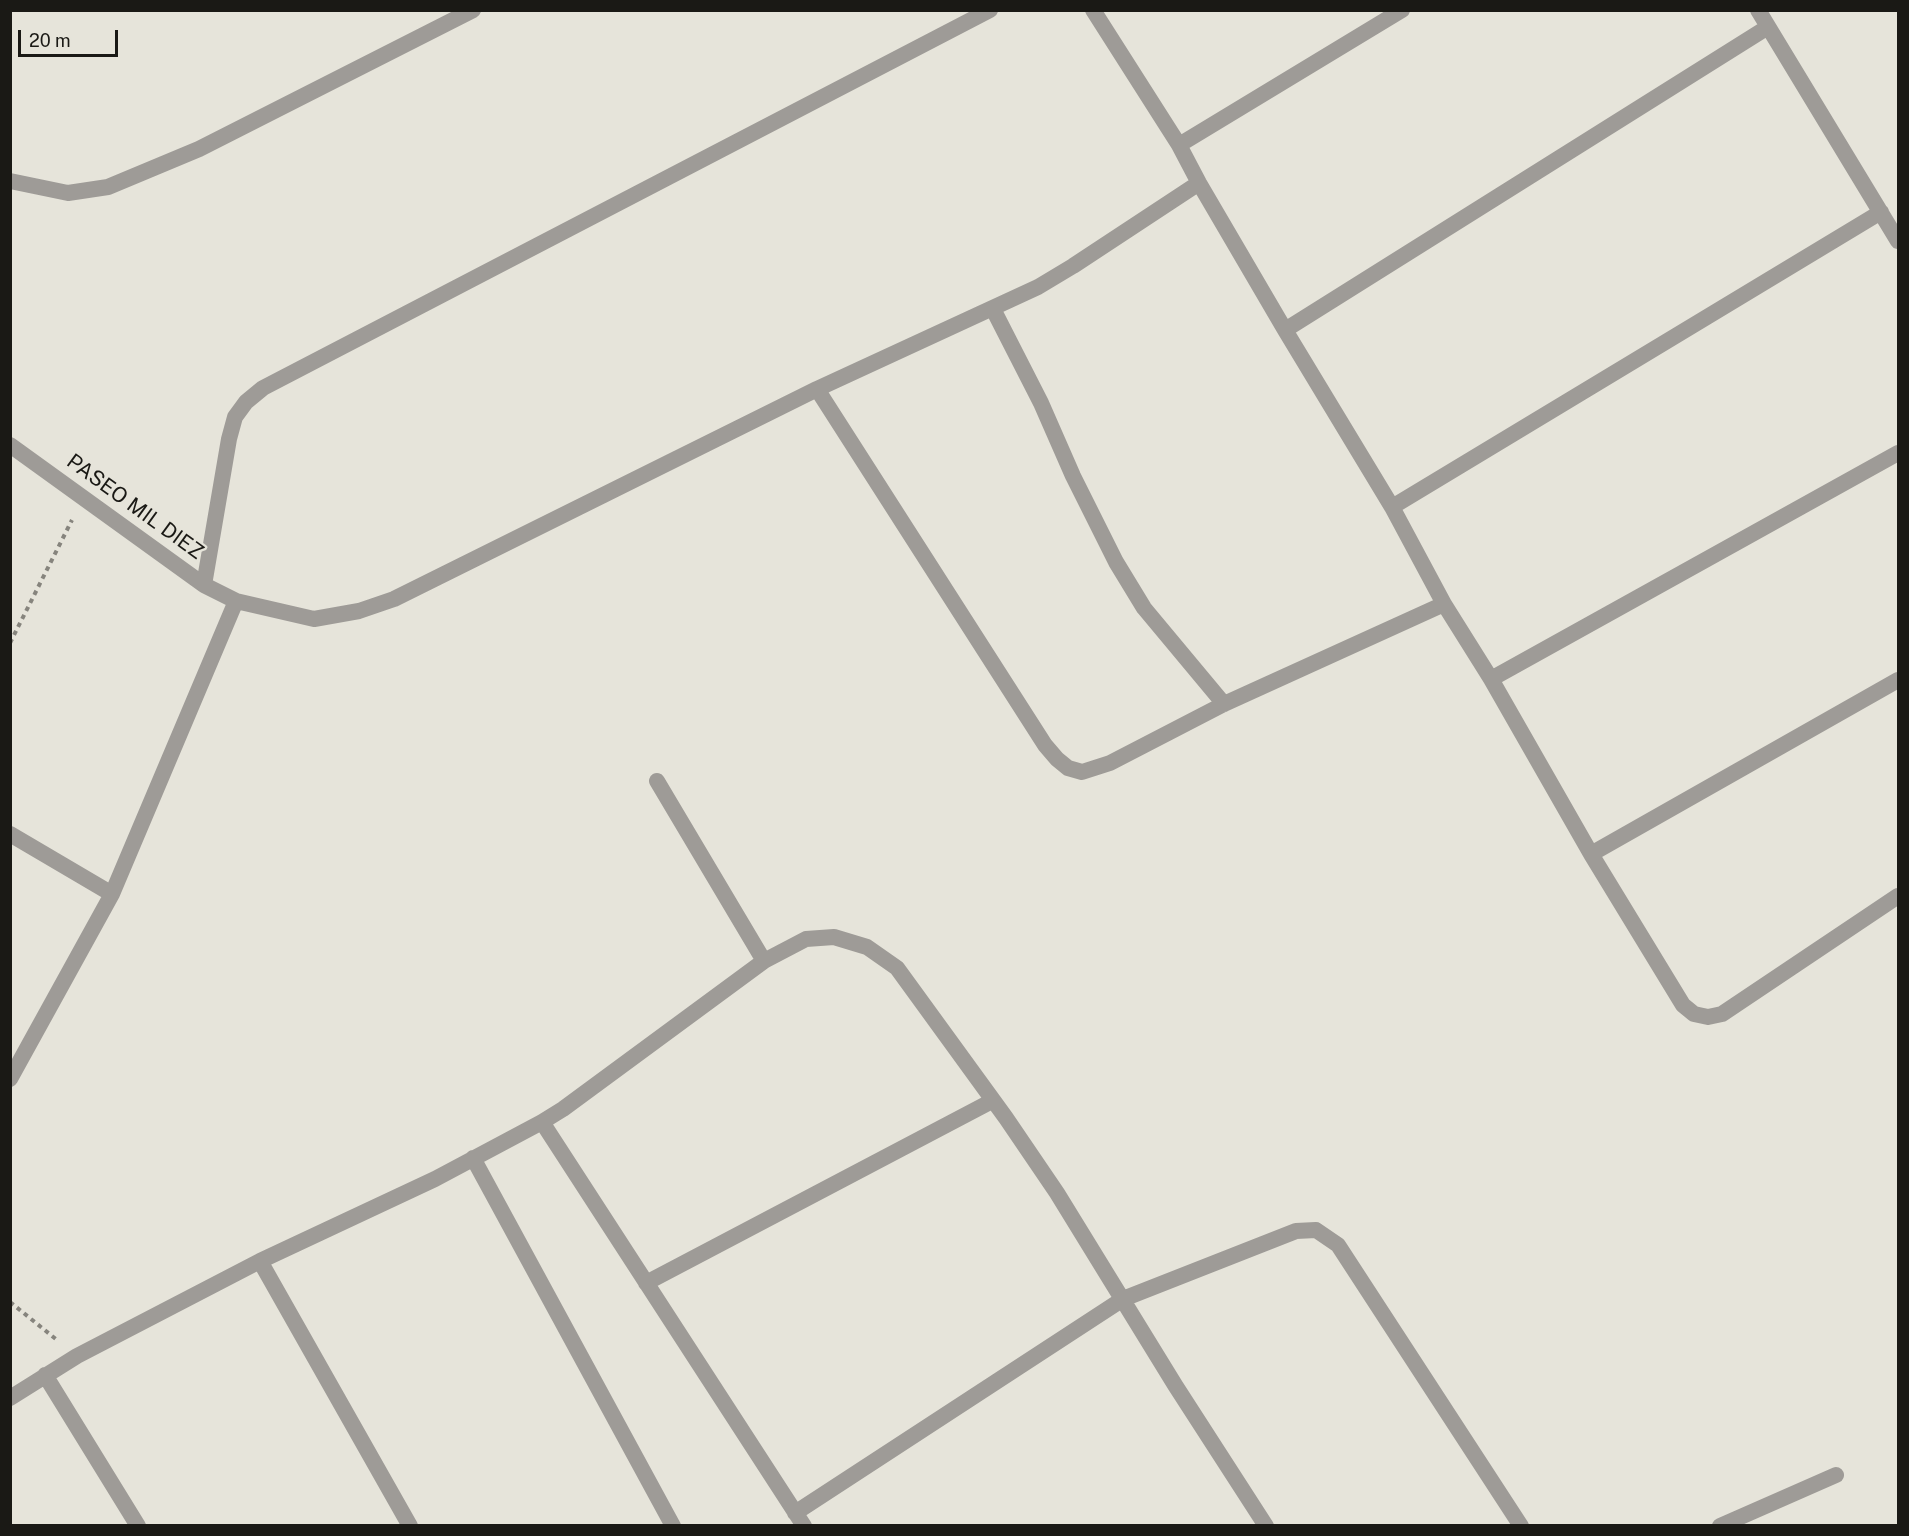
<!DOCTYPE html>
<style>
body{margin:0}
#map{position:relative;width:1909px;height:1536px;overflow:hidden;background:#e6e4da;font-family:"Public Sans",sans-serif}
canvas{display:block}
.frame{position:absolute;inset:0;border:12px solid #1a1915;pointer-events:none}
.scale{position:absolute;left:18px;top:30px;width:100px;height:27px;box-sizing:border-box;border:3px solid #1a1915;border-top:0;padding-left:8px;font-size:18px;line-height:21px;white-space:nowrap;color:#1a1915;-webkit-text-stroke:4px #e6e4da;paint-order:stroke}
</style>
<div id="map">
<canvas width="1909" height="1536"></canvas>
<div class="frame"></div>
<div class="scale">20 m</div>
</div>
<script>
const ctx = document.querySelector('canvas').getContext('2d');
ctx.lineJoin = 'round';
const toPath = rows => new Path2D(rows.map(r => 'M' + r).join(''));
function stroke(path, color, width, dash) { ctx.strokeStyle = color; ctx.lineWidth = width; ctx.lineCap = dash ? 'butt' : 'round'; ctx.setLineDash(dash || []); ctx.stroke(path); }
function write(font, color, halo, rows, align = 'center') {
  ctx.font = font + ' "Public Sans",sans-serif'; ctx.lineWidth = 4.5; ctx.setLineDash([]); ctx.textBaseline = 'middle'; ctx.strokeStyle = halo; ctx.fillStyle = color; for (const [text, x, y, turn = 0] of rows) {
    ctx.save(); ctx.translate(x, y); ctx.rotate((+turn || 0) * Math.PI / 180); ctx.textAlign = isNaN(turn) ? turn : align; if (halo) ctx.strokeText(text, 0, 0); ctx.fillText(text, 0, 0); ctx.restore();
  }
}
const path = toPath([
 [10,643,72,520],
 [10,1302,57,1340]
]);
const minor = toPath([
 [1093,10,1179,145,1199,183,1285,330,1392,507,1444,604,1491,679,1591,854,1683,1005,1694,1014,1708,1017,1722,1014,1898,896],
 [1758,10,1898,241],
 [1179,145,1402,10],
 [10,181,68,193,108,187,199,149,473,10],
 [993,309,1041,403,1073,476,1116,562,1144,608,1224,704],
 [1285,330,1768,27],
 [817,389,1045,745,1057,759,1068,768,1082,772,1110,763,1224,704,1444,604],
 [10,445,204,585,236,601,314,619,359,611,394,599,817,389,1038,287,1073,266,1199,183],
 [1392,507,1881,212],
 [204,585,229,439,235,417,246,402,263,388,990,10],
 [1491,679,1898,453],
 [657,781,764,961],
 [10,834,112,894],
 [1591,854,1898,680],
 [10,1079,112,894,236,601],
 [542,1122,804,1526],
 [473,1158,673,1526],
 [260,1261,410,1526],
 [646,1283,992,1101],
 [45,1375,138,1526],
 [10,1398,77,1356,260,1261,435,1179,542,1122,563,1109,764,961,806,939,834,937,867,947,897,968,1006,1118,1057,1193,1175,1385,1266,1526],
 [795,1513,1123,1299,1296,1231,1316,1230,1338,1245,1521,1526],
 [1720,1526,1836,1475]
]);
const streetNames = [
 ["PASEO MIL DIEZ",135,507,36]
];
stroke(path, '#86847d', 4, [4.5, 4.5]);
stroke(minor, '#9e9b97', 16);
write('21px', '#1a1915', '#e6e4da', streetNames);
</script>
